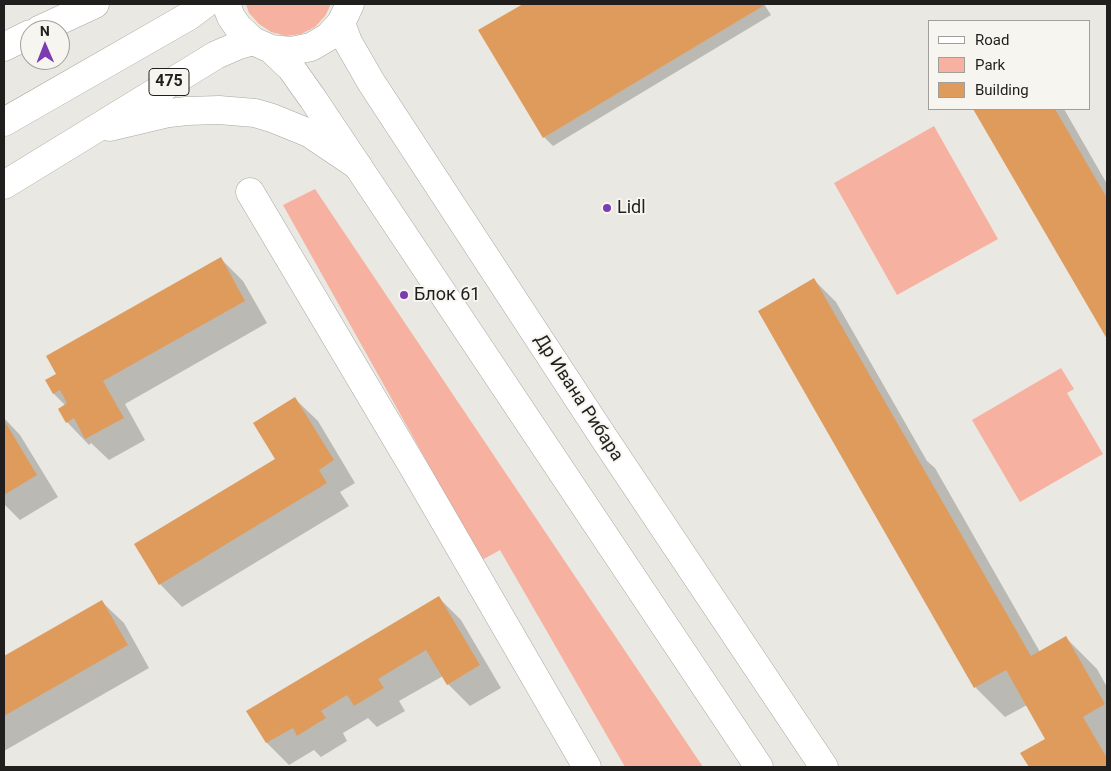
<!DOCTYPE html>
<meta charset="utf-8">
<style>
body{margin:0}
#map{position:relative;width:1111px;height:771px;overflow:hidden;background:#eae8e2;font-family:Roboto,sans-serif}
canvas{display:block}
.frame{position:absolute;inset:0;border:5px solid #201f1d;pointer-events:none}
.legend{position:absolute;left:928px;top:20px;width:162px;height:90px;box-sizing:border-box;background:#f7f5ef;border:1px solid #a19f9b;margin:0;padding:6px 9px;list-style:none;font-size:15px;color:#201f1d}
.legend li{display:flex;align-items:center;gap:10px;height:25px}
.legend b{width:25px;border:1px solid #a19f9b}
.north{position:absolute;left:20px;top:20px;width:50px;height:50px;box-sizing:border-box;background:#f7f5ef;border:1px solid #a19f9b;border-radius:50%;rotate:359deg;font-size:14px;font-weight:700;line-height:20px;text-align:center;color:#201f1d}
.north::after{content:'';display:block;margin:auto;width:18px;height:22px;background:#7c3cb1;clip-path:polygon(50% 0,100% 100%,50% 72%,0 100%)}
</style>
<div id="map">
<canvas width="1111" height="771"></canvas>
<div class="frame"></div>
<ul class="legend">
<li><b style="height:6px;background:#fff"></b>Road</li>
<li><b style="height:14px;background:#f7b1a0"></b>Park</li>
<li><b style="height:14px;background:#de9b5c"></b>Building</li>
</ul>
<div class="north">N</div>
</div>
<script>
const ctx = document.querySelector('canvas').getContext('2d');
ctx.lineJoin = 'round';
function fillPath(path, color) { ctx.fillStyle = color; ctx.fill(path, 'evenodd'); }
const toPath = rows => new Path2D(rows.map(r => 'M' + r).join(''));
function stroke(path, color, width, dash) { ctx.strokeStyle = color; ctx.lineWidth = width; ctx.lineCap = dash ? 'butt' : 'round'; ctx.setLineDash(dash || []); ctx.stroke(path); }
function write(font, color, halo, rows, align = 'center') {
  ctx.font = font + ' Roboto,sans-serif'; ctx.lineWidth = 4; ctx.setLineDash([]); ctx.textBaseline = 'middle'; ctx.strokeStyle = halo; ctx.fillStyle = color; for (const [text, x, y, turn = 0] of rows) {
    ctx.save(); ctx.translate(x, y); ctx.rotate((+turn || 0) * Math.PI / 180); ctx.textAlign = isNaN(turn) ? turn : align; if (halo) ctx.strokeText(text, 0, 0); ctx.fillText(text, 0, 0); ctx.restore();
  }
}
const green = toPath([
 [246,4,331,4,325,16,315,27,301,34,286,36,271,32,259,24,249,13],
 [934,126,998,239,897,295,834,183],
 [315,189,703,767,625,767,500,550,482,560,283,205],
 [1061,368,1074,389,1067,393,1103,454,1020,502,972,420]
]);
const shadow = toPath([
 [525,4,764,4,771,15,553,146,544,137,480,31],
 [975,109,1064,109,1107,184,1107,337],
 [221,259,243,281,267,323,125,404,145,440,109,460,91,443,89,445,67,422,66,406,54,394,46,380,57,374],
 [814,280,836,302,927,461,935,468,1040,652,1066,638,1097,669,1107,687,1107,767,1030,767,1022,753,1047,739,1027,705,1005,717,976,688,760,311],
 [295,399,318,421,355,483,340,492,349,506,182,607,160,584,136,545,277,460],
 [4,418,20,435,58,497,20,520,4,504],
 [439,598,461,620,501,688,470,706,448,684,443,676,399,701,405,711,377,727,368,718,343,733,347,741,321,757,314,750,289,765,267,743,248,711],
 [101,601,124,623,149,668,4,751,4,657]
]);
const building = toPath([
 [523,4,762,4,763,6,543,138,478,30],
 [973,109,1055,109,1107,198,1107,339],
 [221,257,245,301,103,381,124,418,85,439,74,418,66,423,58,409,67,403,60,390,53,394,45,380,56,374,46,356],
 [814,278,1031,656,1066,636,1105,704,1083,717,1107,758,1107,767,1029,767,1020,753,1045,739,1006,670,974,688,758,311],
 [295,397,334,460,319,470,327,483,159,585,134,544,275,459,253,423],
 [4,420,37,475,4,495],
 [439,596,480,665,447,685,426,650,378,679,384,688,354,706,347,695,321,711,326,718,297,736,293,728,266,743,246,711],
 [102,600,128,645,4,716,4,656]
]);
const minor = toPath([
 [39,30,95,4],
 [4,47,30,34],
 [250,192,415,470,587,767]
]);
const secondary = toPath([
 [226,4,231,17,238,27,253,41,271,49,291,51,311,47,328,37,341,23,350,4],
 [341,23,348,42,371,82,602,435,824,767],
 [271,49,291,68,313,99,759,767]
]);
const trunk = toPath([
 [4,122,189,16,205,4],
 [110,127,169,113,187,111,219,110,255,113,272,118,309,133,358,166],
 [4,185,216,55,239,45,253,41]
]);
const markers = [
 [607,208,5,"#7c3cb1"],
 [404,295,5,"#7c3cb1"]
];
const shields = [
 [169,82,40]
];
const shieldNames = [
 ["475",169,82]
];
const poiNames = [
 ["Lidl",617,208],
 ["Блок 61",414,295]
];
const streetNames = [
 ["Др Ивана Рибара",578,398,57]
];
fillPath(green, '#f7b1a0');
fillPath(shadow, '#0003');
fillPath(building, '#de9b5c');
stroke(minor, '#a8a6a0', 29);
stroke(secondary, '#a8a6a0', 29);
stroke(trunk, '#a8a6a0', 29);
stroke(minor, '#fff', 28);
stroke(secondary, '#fff', 28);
stroke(trunk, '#fff', 28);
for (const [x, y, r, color] of markers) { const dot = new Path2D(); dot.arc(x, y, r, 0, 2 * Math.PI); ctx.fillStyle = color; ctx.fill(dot); stroke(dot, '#f7f5ef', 2); }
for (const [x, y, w] of shields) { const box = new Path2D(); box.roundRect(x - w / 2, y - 13.5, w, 27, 4); ctx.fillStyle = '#f7f5ef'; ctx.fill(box); stroke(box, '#201f1d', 1); }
write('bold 16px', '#201f1d', null, shieldNames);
write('18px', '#201f1d', '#f7f5ef', poiNames, 'left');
write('18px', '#201f1d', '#f7f5ef', streetNames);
</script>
